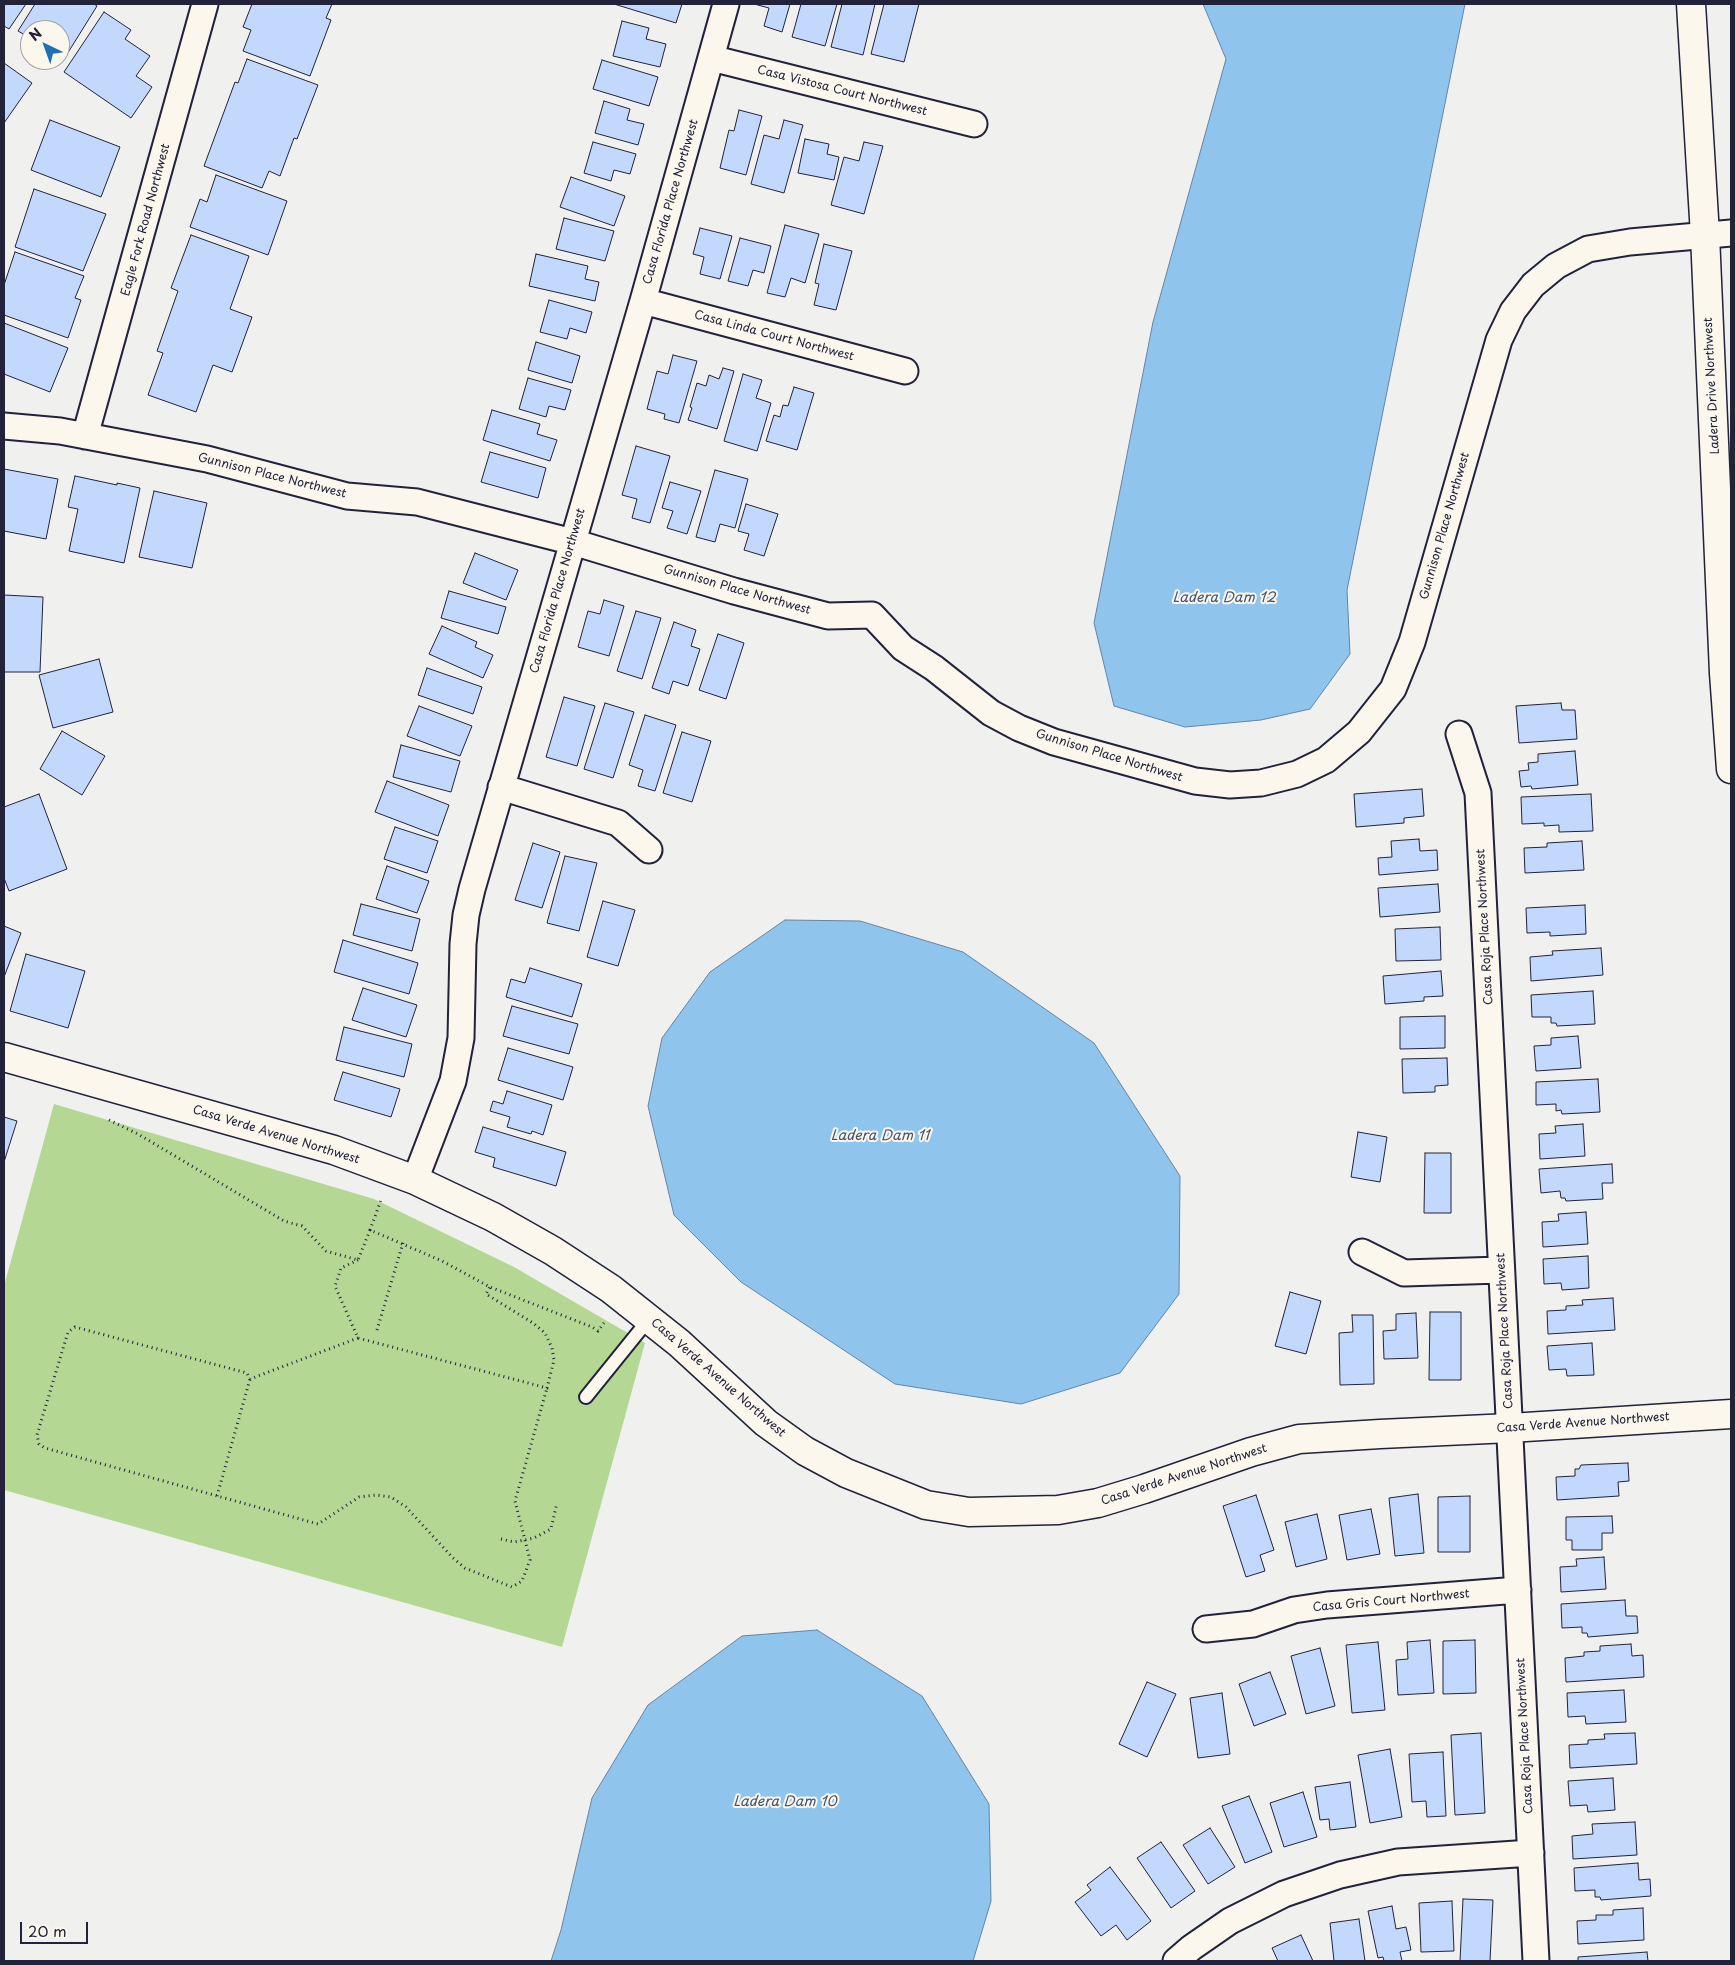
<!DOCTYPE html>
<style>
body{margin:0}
#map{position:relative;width:1735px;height:1965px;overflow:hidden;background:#f0f1ef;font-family:"Playpen Sans",sans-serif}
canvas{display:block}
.frame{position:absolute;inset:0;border:5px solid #22223b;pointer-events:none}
.north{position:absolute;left:20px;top:20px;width:50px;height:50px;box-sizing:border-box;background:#fbf7ec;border:1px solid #a4a2a5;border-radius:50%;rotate:318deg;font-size:14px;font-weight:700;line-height:20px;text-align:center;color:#22223b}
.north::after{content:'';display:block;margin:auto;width:18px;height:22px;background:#1f6fb2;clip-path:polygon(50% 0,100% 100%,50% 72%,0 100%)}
.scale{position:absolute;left:20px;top:1922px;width:68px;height:22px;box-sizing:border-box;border:2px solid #22223b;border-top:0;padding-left:6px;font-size:15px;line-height:18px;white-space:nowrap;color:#22223b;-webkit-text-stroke:4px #fbf7ec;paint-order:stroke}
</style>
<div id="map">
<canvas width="1735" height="1965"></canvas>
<div class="frame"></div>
<div class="north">N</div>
<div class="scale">20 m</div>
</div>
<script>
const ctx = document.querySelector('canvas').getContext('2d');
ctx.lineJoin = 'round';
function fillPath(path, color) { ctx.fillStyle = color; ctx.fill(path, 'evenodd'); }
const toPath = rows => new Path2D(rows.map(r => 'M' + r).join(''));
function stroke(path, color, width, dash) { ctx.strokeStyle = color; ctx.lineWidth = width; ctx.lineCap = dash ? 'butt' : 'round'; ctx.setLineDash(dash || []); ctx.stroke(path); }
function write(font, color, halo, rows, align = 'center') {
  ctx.font = font + ' "Playpen Sans",sans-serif'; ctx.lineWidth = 4; ctx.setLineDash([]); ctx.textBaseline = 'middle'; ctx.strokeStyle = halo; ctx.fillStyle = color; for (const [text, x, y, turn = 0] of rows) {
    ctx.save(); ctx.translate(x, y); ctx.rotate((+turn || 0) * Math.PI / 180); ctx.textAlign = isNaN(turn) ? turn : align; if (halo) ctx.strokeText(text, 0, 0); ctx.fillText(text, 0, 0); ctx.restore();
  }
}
const green = toPath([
 [54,1104,374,1199,514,1267,645,1343,562,1647,4,1490,4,1286]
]);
const water = toPath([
 [1203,4,1465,4,1347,590,1350,654,1310,709,1261,720,1185,727,1114,706,1094,623,1153,322,1226,59,1203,4],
 [785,920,860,921,963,952,1094,1043,1180,1176,1179,1294,1120,1373,1021,1404,895,1384,741,1282,674,1215,648,1106,662,1038,710,972,785,920],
 [817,1630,922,1696,989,1804,991,1901,973,1961,551,1961,561,1930,592,1798,648,1705,742,1636,817,1630]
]);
const building = toPath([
 [4,4,26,4,9,29,4,26,4,4],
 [35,4,94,4,97,6,64,59,60,56,60,30,30,30,30,38,18,31,35,4],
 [252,4,332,4,326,18,331,20,310,76,243,51,251,30,243,27,252,4],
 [614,4,682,4,676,23,614,4],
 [754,4,790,4,782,32,764,26,769,8,754,4],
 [801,4,837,4,825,46,792,37,801,4],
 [842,4,875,4,863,55,831,47,842,4],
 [884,4,919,4,904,62,871,54,884,4],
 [104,12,131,30,125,39,150,56,136,76,152,87,131,118,64,72,104,12],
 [622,21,649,28,646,39,666,44,660,67,613,56,622,21],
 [247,59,318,85,297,139,294,138,280,176,269,171,262,188,204,166,235,82,238,83,247,59],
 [602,60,658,77,649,106,593,89,602,60],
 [4,63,32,83,4,123,4,63],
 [604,101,630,109,627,120,644,124,638,145,595,133,604,101],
 [739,110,762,116,746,175,720,168,729,130,734,131,739,110],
 [50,120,120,147,101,197,31,170,50,120],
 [784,120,803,125,784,193,751,184,764,135,779,139,784,120],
 [805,139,829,144,827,154,839,157,834,180,798,173,805,139],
 [593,142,636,154,630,174,614,170,611,181,584,173,593,142],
 [864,142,883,146,864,214,831,205,844,157,859,161,864,142],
 [216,175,287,201,268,255,190,227,200,199,207,202,216,175],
 [571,177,625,196,614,226,560,207,571,177],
 [34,189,106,214,83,271,15,247,34,189],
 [564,218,614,231,605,261,556,249,564,218],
 [785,225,819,234,805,283,791,278,785,297,767,293,785,225],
 [700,228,732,236,720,279,700,274,704,257,693,254,700,228],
 [191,235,249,256,230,309,252,317,232,372,213,365,196,412,148,395,163,353,157,351,178,291,171,288,191,235],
 [740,238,771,246,764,273,753,270,748,286,728,281,740,238],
 [824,244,852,251,836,310,814,305,819,284,815,283,824,244],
 [15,252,84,276,75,298,81,300,68,338,4,315,4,285,15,252],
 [536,254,588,266,585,279,599,282,595,301,529,286,536,254],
 [549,300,592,312,586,333,570,328,567,339,540,332,549,300],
 [4,323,68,348,50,392,4,374,4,323],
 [536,342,580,356,572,383,528,370,536,342],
 [673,355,697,361,679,423,664,419,665,414,647,409,657,371,668,374,673,355],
 [723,368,734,371,717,429,688,420,692,408,690,407,697,383,706,386,709,375,719,379,723,368],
 [743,374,762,380,756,398,771,403,757,451,724,441,743,374],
 [528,378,571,390,565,410,549,406,546,417,519,409,528,378],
 [794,387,814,393,797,450,766,441,774,415,780,417,783,405,788,406,794,387],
 [492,410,540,424,537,434,557,440,550,461,483,440,492,410],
 [636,446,670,456,650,523,632,518,637,499,622,495,636,446],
 [490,452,546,468,538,498,481,482,490,452],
 [4,469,58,479,46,539,4,531,4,469],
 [715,470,748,479,735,528,720,524,715,542,696,537,715,470],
 [75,476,117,485,117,483,140,488,124,563,69,551,78,509,68,507,75,476],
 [670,482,701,491,687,534,667,528,673,511,662,508,670,482],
 [154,491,207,503,192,568,139,557,154,491],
 [746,504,778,514,764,556,744,550,749,534,738,531,746,504],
 [475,553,518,570,506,600,463,583,475,553],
 [449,591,506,607,498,634,441,618,449,591],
 [4,595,43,597,40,672,4,672,4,595],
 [604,600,624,606,609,656,578,647,588,611,600,614,604,600],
 [636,611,661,618,642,679,617,671,636,611],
 [674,622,696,630,691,646,700,649,688,686,673,681,669,694,652,688,674,622],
 [442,626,477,642,475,647,493,655,483,678,429,654,442,626],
 [718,634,744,643,726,699,699,690,718,634],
 [99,659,113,712,53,728,39,675,99,659],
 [427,668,482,687,473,714,418,695,427,668],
 [564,697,595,706,577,766,546,757,564,697],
 [605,703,634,712,613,778,584,769,605,703],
 [1561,703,1562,710,1575,710,1577,739,1519,743,1516,706,1561,703],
 [419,706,472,726,460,756,407,736,419,706],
 [645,715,676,725,655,791,638,786,643,770,629,765,645,715],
 [62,731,105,756,82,795,40,769,62,731],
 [682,732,711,741,692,802,663,793,682,732],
 [401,745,460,761,451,792,393,777,401,745],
 [1575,751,1578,785,1532,789,1531,786,1521,787,1519,771,1529,770,1528,763,1538,762,1538,754,1575,751],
 [387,781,449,805,438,836,375,812,387,781],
 [1422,789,1424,816,1404,818,1404,823,1356,827,1354,794,1422,789],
 [39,794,67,869,9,891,4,878,4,807,39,794],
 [1591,794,1593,831,1559,832,1559,825,1544,826,1544,823,1522,824,1521,797,1591,794],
 [395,827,438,841,427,873,384,859,395,827],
 [1419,839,1420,851,1437,850,1438,870,1379,875,1378,858,1392,857,1391,841,1419,839],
 [1582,841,1584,870,1525,873,1524,848,1547,847,1547,843,1582,841],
 [533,843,560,852,542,908,515,900,533,843],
 [565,856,597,863,579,931,547,923,565,856],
 [387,866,429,881,417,913,376,899,387,866],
 [1438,884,1440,912,1380,917,1378,888,1438,884],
 [603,901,635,910,618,966,587,957,603,901],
 [361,904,420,919,412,951,353,935,361,904],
 [1585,905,1586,934,1550,936,1550,932,1527,933,1526,908,1585,905],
 [4,926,21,933,4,977,4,926],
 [1440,927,1441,960,1396,961,1395,929,1440,927],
 [343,940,418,963,409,994,334,972,343,940],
 [1601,948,1603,975,1531,981,1530,957,1553,955,1552,951,1601,948],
 [26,954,85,971,68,1028,10,1011,26,954],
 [530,968,582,984,572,1017,506,997,511,979,525,983,530,968],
 [1441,971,1443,996,1424,997,1424,1001,1385,1004,1383,976,1441,971],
 [363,988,417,1005,406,1037,352,1020,363,988],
 [1593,991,1595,1024,1557,1026,1556,1023,1551,1023,1551,1017,1532,1017,1531,995,1593,991],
 [512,1006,578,1024,569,1054,503,1036,512,1006],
 [1445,1016,1445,1048,1400,1049,1400,1017,1445,1016],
 [344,1027,412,1044,404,1077,336,1060,344,1027],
 [1578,1036,1581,1068,1536,1071,1534,1046,1551,1045,1551,1038,1578,1036],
 [508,1048,573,1067,563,1100,498,1080,508,1048],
 [1447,1058,1448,1085,1435,1086,1435,1092,1403,1093,1402,1059,1447,1058],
 [343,1072,400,1089,391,1117,334,1100,343,1072],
 [1598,1079,1600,1112,1562,1114,1561,1110,1556,1111,1556,1104,1536,1105,1536,1082,1598,1079],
 [507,1091,552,1105,543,1135,532,1131,531,1134,507,1127,510,1117,490,1111,493,1101,503,1104,507,1091],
 [4,1117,17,1121,4,1162,4,1117],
 [1583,1124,1585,1156,1540,1159,1539,1134,1556,1133,1555,1126,1583,1124],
 [483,1127,566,1152,556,1186,493,1167,495,1158,475,1152,483,1127],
 [1358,1132,1387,1137,1380,1182,1351,1177,1358,1132],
 [1425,1153,1451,1153,1451,1213,1424,1213,1425,1153],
 [1612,1164,1613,1183,1602,1183,1603,1199,1566,1201,1565,1198,1561,1198,1560,1191,1541,1193,1539,1169,1612,1164],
 [1586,1212,1588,1244,1543,1247,1542,1222,1559,1221,1558,1214,1586,1212],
 [1588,1256,1589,1288,1562,1290,1561,1283,1544,1284,1543,1259,1588,1256],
 [1290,1292,1321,1301,1306,1354,1275,1346,1290,1292],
 [1613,1298,1615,1330,1548,1334,1547,1311,1566,1310,1566,1306,1583,1305,1582,1300,1613,1298],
 [1430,1312,1461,1312,1461,1380,1429,1380,1430,1312],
 [1416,1313,1418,1358,1384,1359,1383,1331,1396,1330,1396,1314,1416,1313],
 [1352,1315,1373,1315,1374,1384,1340,1385,1339,1333,1353,1332,1352,1315],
 [1592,1343,1594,1375,1567,1376,1566,1369,1549,1370,1547,1346,1592,1343],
 [1628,1463,1629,1481,1618,1482,1619,1496,1557,1500,1556,1477,1575,1476,1575,1469,1579,1469,1581,1465,1628,1463],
 [1418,1494,1424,1553,1395,1556,1389,1498,1418,1494],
 [1256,1495,1274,1550,1260,1555,1265,1571,1246,1577,1223,1506,1256,1495],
 [1470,1496,1470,1552,1438,1552,1438,1497,1470,1496],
 [1371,1509,1380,1554,1347,1560,1339,1515,1371,1509],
 [1317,1514,1327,1559,1296,1567,1285,1522,1317,1514],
 [1612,1516,1613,1533,1602,1533,1602,1550,1572,1550,1572,1540,1566,1540,1566,1517,1612,1516],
 [1604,1557,1606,1589,1561,1592,1560,1567,1577,1566,1576,1559,1604,1557],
 [1625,1600,1626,1616,1637,1616,1638,1633,1588,1637,1587,1633,1582,1633,1582,1627,1562,1628,1561,1604,1625,1600],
 [1430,1640,1434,1693,1398,1695,1396,1660,1408,1659,1407,1642,1430,1640],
 [1475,1640,1476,1693,1443,1694,1443,1641,1475,1640],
 [1378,1642,1385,1710,1352,1713,1346,1645,1378,1642],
 [1631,1644,1632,1656,1643,1655,1644,1677,1566,1682,1565,1658,1584,1656,1584,1652,1600,1651,1600,1646,1631,1644],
 [1320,1648,1335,1706,1306,1714,1291,1656,1320,1648],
 [1270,1672,1286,1714,1254,1726,1239,1684,1270,1672],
 [1147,1682,1176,1694,1147,1757,1119,1744,1147,1682],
 [1624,1690,1626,1722,1586,1724,1585,1716,1568,1717,1567,1693,1624,1690],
 [1222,1693,1230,1754,1198,1758,1190,1698,1222,1693],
 [1481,1733,1485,1813,1455,1815,1451,1735,1481,1733],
 [1635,1733,1637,1764,1570,1768,1569,1745,1588,1744,1588,1740,1605,1739,1604,1734,1635,1733],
 [1390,1749,1402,1817,1370,1823,1358,1755,1390,1749],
 [1443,1752,1446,1816,1427,1817,1426,1801,1412,1802,1409,1754,1443,1752],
 [1613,1778,1615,1810,1588,1812,1587,1805,1570,1806,1568,1781,1613,1778],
 [1350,1782,1356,1827,1330,1830,1329,1819,1320,1820,1315,1787,1350,1782],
 [1303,1792,1317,1837,1284,1847,1270,1803,1303,1792],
 [1249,1796,1272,1852,1245,1863,1222,1806,1249,1796],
 [1635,1822,1637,1855,1573,1859,1572,1836,1593,1834,1592,1824,1635,1822],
 [1210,1828,1235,1867,1208,1884,1183,1845,1210,1828],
 [1161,1842,1195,1891,1171,1908,1137,1858,1161,1842],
 [1638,1863,1639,1880,1650,1879,1651,1896,1601,1900,1600,1897,1595,1897,1595,1890,1575,1891,1574,1868,1638,1863],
 [1110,1867,1151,1921,1127,1940,1116,1925,1101,1936,1075,1902,1091,1890,1087,1885,1110,1867],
 [1463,1899,1493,1900,1490,1961,1460,1961,1463,1899],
 [1452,1901,1454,1951,1421,1952,1419,1903,1452,1901],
 [1392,1906,1396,1929,1406,1927,1411,1950,1400,1952,1402,1961,1384,1961,1383,1957,1378,1958,1368,1911,1392,1906],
 [1643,1908,1644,1940,1578,1944,1577,1921,1596,1920,1596,1915,1613,1915,1613,1910,1643,1908],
 [1359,1919,1365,1961,1334,1961,1330,1923,1359,1919],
 [1301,1935,1313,1961,1278,1961,1272,1948,1301,1935],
 [1647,1952,1648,1961,1578,1961,1578,1957,1647,1952]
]);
const path = toPath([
 [109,1120,138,1134,284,1221,302,1226,326,1251,358,1260,370,1230,442,1261,490,1287,592,1327,598,1331,604,1323],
 [370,1230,381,1200],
 [358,1260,341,1268,335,1286,358,1338,547,1388,554,1360,552,1348,545,1333,533,1323,486,1294,490,1287],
 [377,1330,403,1243],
 [358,1338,250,1379,247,1373,75,1327,68,1332,37,1435,39,1444,45,1448,318,1524,359,1497,376,1495,391,1497,406,1507,453,1558,465,1568,512,1587,522,1581,530,1560,515,1501,547,1388],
 [217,1496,250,1379],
 [501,1539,514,1542,534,1538,551,1529,557,1503]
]);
const lane = toPath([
 [586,1397,649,1319]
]);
const street = toPath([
 [711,58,974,124],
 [643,301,905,371],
 [4,426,60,431,207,459,347,496,417,502,573,542,734,591,828,616,872,615,903,648,934,668,991,713,1019,728,1054,742,1195,781,1230,785,1261,783,1297,774,1326,760,1359,732,1393,689,1412,642,1499,340,1513,311,1533,285,1556,266,1588,249,1630,242,1731,233],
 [85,436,205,4],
 [1459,734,1478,793,1536,1961],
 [501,787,618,823,649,850],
 [415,1180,453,1081,461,1038,463,944,466,915,472,889,643,301,726,4],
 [1362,1252,1404,1273,1501,1270],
 [1206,1629,1253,1624,1294,1610,1327,1605,1518,1590],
 [1176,1961,1191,1948,1230,1921,1284,1894,1340,1875,1398,1862,1531,1853]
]);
const secondary = toPath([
 [1691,4,1705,235,1724,673,1731,769],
 [4,1057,334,1150,415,1180,493,1217,553,1251,611,1289,679,1343,766,1423,805,1451,846,1473,926,1505,969,1512,1058,1510,1098,1503,1144,1489,1251,1452,1299,1439,1380,1434,1510,1428,1731,1414]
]);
const streetNames = [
 ["Casa Vistosa Court Northwest",842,91,14],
 ["Casa Florida Place Northwest",671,202,-74],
 ["Eagle Fork Road Northwest",146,220,-75],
 ["Casa Linda Court Northwest",774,336,15],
 ["Ladera Drive Northwest",1712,386,-93],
 ["Gunnison Place Northwest",272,476,14],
 ["Gunnison Place Northwest",1445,526,-74],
 ["Gunnison Place Northwest",737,590,16],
 ["Casa Florida Place Northwest",558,591,-74],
 ["Gunnison Place Northwest",1109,756,17],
 ["Casa Roja Place Northwest",1485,927,-93],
 ["Casa Verde Avenue Northwest",276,1135,17],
 ["Casa Roja Place Northwest",1505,1331,-93],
 ["Casa Verde Avenue Northwest",718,1378,41],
 ["Casa Verde Avenue Northwest",1583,1423,-4],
 ["Casa Verde Avenue Northwest",1184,1475,-18],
 ["Casa Gris Court Northwest",1391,1601,-5],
 ["Casa Roja Place Northwest",1525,1736,-93]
];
const waterNames = [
 ["Ladera Dam 12",1224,598],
 ["Ladera Dam 11",880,1136],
 ["Ladera Dam 10",785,1802]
];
fillPath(green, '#b4d893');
fillPath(water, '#8fc5ed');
stroke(water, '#6384a6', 1);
fillPath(building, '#c3d8fd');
stroke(building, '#22223b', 1);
stroke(lane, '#22223b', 16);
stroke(street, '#22223b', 29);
stroke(secondary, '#22223b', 31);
stroke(path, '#22223b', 3, [1, 4]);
stroke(lane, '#fbf7ec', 12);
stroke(street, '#fbf7ec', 25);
stroke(secondary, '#fbf7ec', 28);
write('12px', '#22223b', '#fbf7ec', streetNames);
write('italic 14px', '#435370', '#fbf7ec', waterNames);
</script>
